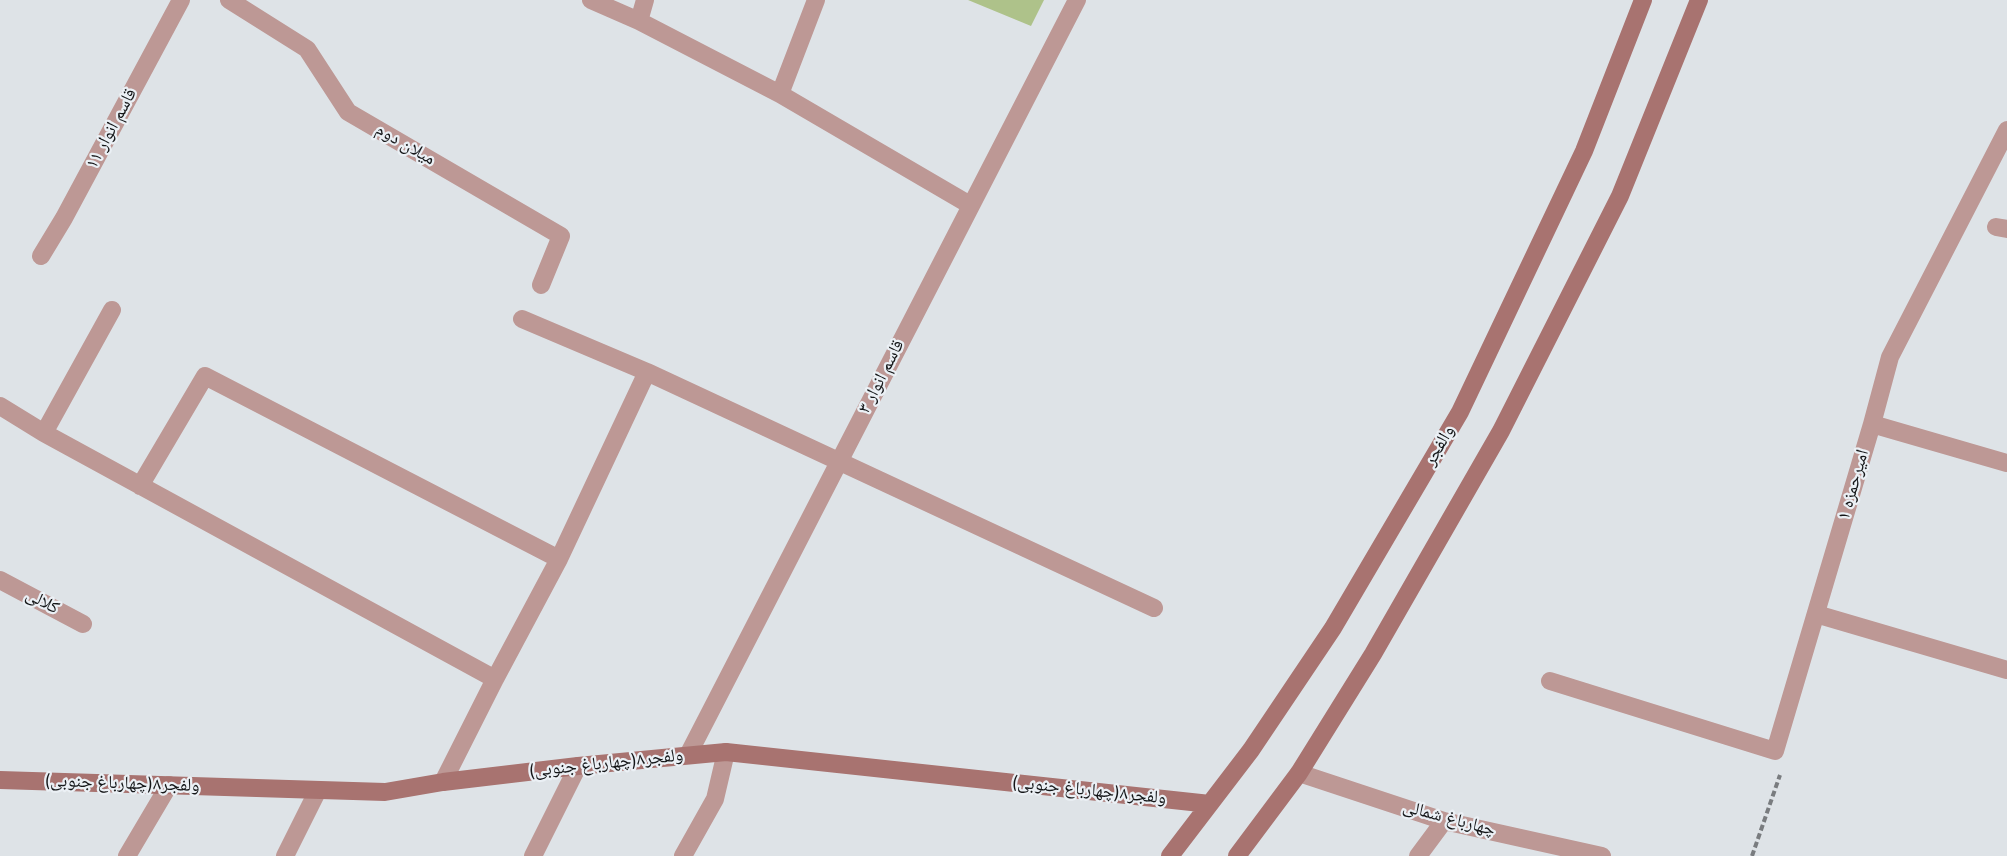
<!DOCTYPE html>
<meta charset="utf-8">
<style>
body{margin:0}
canvas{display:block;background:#dee3e7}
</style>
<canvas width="2007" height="856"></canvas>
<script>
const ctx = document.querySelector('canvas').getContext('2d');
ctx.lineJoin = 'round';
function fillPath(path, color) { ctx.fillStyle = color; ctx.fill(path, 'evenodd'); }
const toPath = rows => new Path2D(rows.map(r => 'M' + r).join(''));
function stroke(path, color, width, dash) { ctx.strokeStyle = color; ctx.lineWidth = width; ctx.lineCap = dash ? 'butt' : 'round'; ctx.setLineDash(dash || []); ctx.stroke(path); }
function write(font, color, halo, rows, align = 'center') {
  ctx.font = font + ' "Nunito Sans","Noto Naskh Arabic",sans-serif'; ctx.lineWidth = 4.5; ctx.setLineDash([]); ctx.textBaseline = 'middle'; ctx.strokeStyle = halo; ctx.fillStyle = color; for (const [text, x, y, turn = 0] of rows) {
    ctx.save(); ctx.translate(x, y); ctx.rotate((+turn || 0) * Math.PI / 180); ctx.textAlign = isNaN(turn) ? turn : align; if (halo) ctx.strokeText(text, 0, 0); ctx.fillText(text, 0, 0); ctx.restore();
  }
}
const green = toPath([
 [968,0,1044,0,1031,26]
]);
const path = toPath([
 [1752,856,1780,775]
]);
const street = toPath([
 [229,0,307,49,348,112,561,236,541,285],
 [591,0,639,21,780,94,970,205],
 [639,21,645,0],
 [780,94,816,0],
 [1996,227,2007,229],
 [41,256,64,218,181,0],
 [522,319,647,372],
 [0,406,44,433,495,679],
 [1872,424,2007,463],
 [44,433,112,310],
 [140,486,205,376,559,559],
 [0,580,83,624],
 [1816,614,2007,670],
 [1550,681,1775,751,1872,424,1890,357,2007,130],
 [688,755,1077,0],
 [1299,773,1444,821,1602,856],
 [443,782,495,679,559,559,647,372,1154,608],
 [127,856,169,785],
 [285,856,318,790],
 [533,856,578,766],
 [683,856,715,799,726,752],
 [1418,856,1444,821]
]);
const secondary = toPath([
 [0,780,385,792,443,782,578,766,726,752,1210,804],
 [1170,856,1251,750,1333,628,1460,412,1584,151,1643,0],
 [1237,856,1299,773,1373,654,1501,431,1620,196,1699,0]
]);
const streetNames = [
 ["قاسم انوار ۱۱",112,129,-62],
 ["میلان دوم",405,145,30],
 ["قاسم انوار ۳",882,377,-63],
 ["والفجر",1440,446,-60],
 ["امیرحمزه ۱",1854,485,-74],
 ["کلالی",42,602,28],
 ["ولفجر۸(چهارباغ جنوبی)",606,764,-6],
 ["ولفجر۸(چهارباغ جنوبی)",122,784,2],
 ["ولفجر۸(چهارباغ جنوبی)",1089,791,6],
 ["چهارباغ شمالی",1449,819,15]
];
fillPath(green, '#aec28a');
stroke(path, '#797c7f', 4, [6, 3]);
stroke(street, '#bd9895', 18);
stroke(secondary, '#a87370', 18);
write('18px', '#141618', '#ebf0f5', streetNames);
</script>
